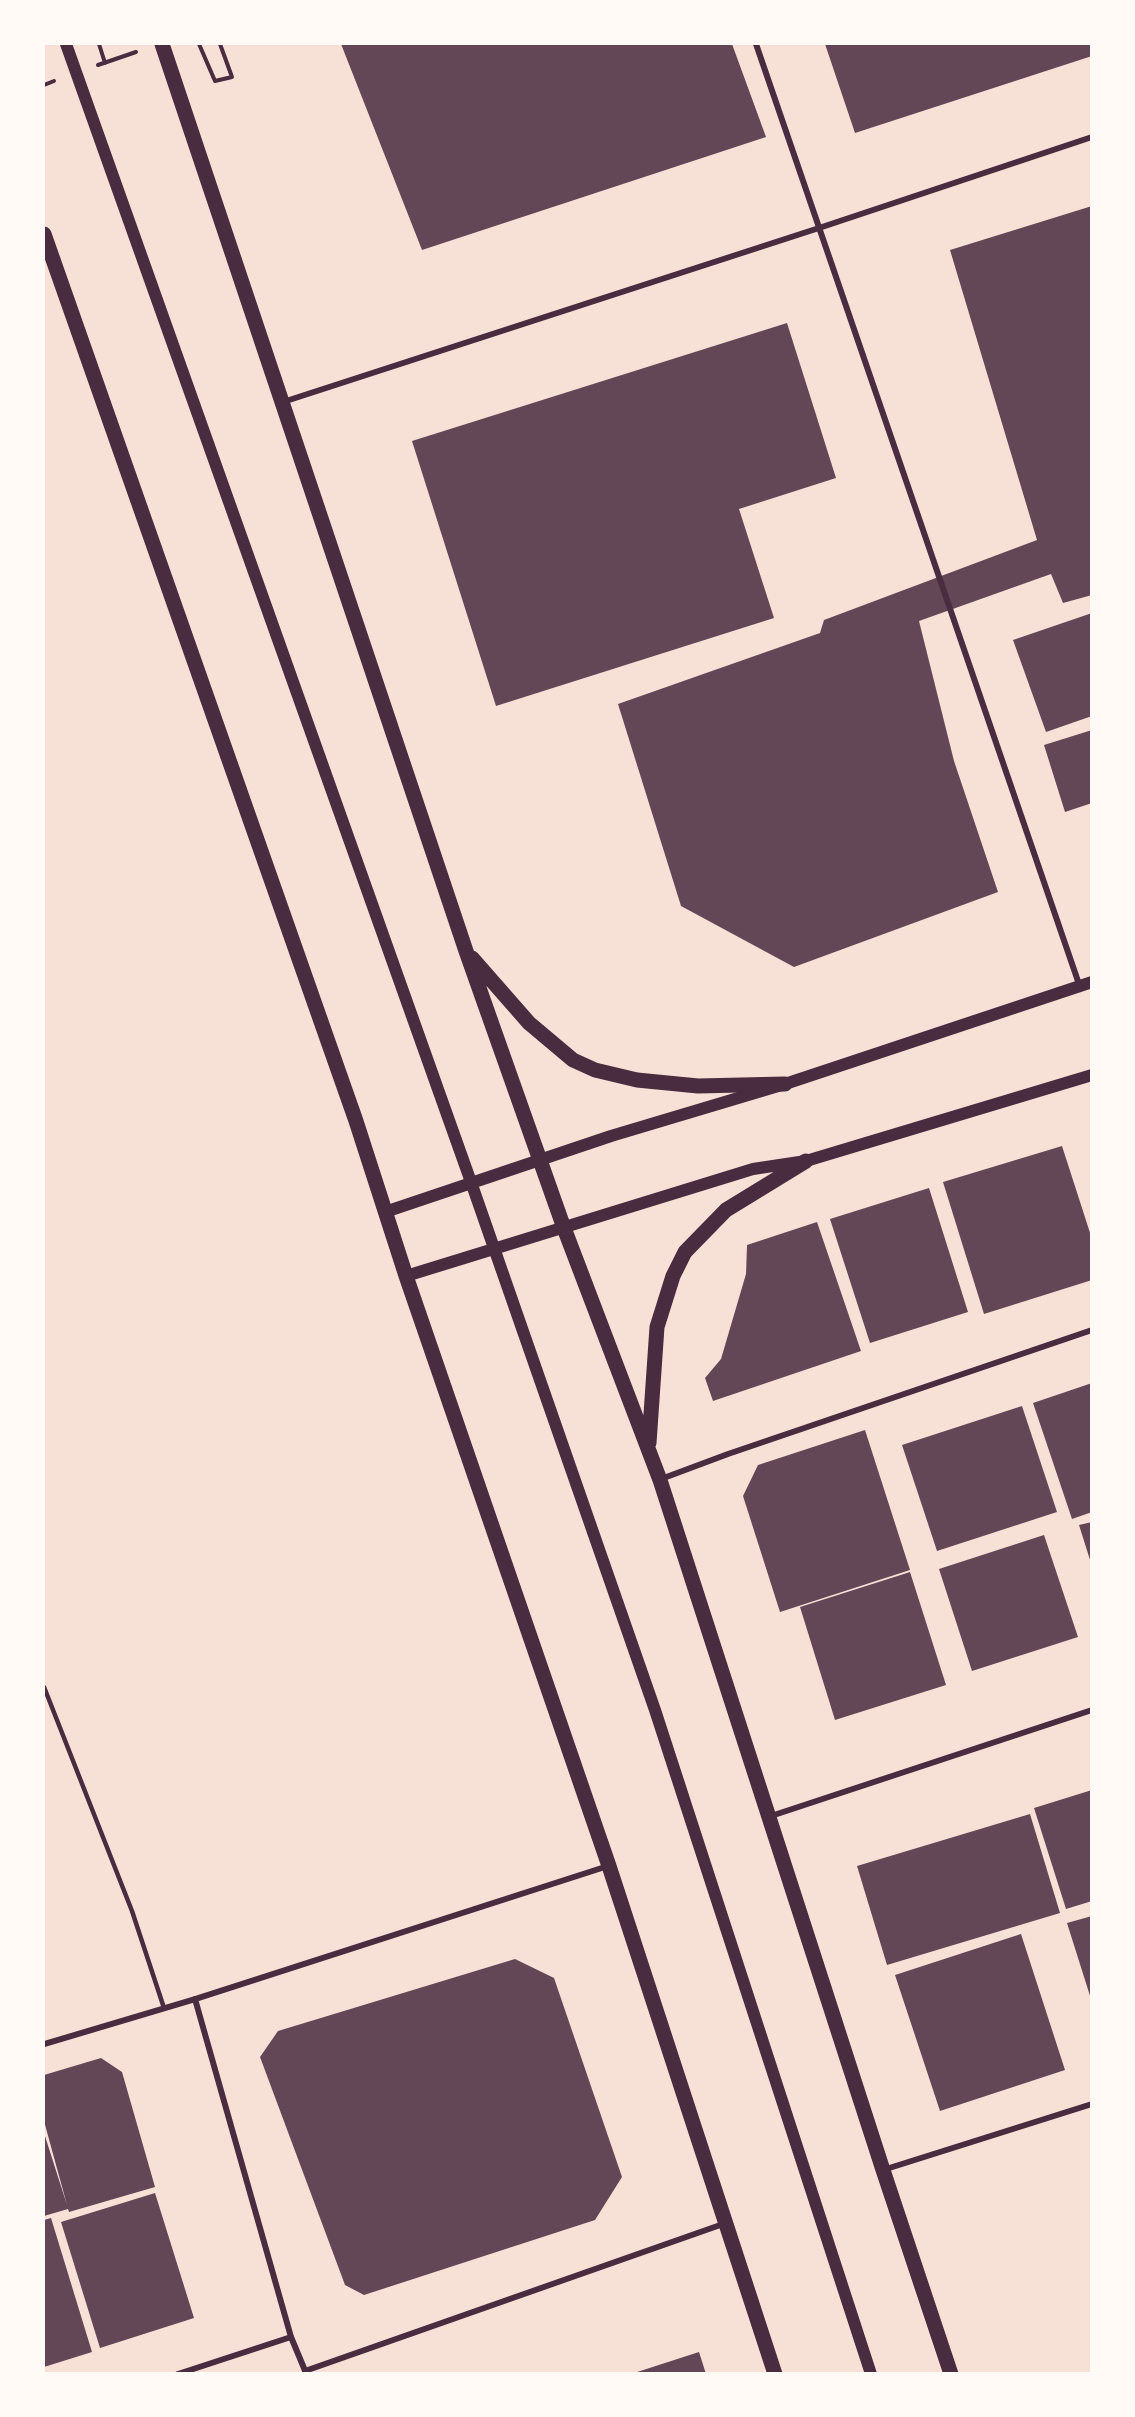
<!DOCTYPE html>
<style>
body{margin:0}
#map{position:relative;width:1135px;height:2417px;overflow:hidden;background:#f7e1d7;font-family:Cabin,sans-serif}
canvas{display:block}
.frame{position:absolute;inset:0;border:45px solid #fffaf5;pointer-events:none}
</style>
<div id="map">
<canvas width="1135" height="2417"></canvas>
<div class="frame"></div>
</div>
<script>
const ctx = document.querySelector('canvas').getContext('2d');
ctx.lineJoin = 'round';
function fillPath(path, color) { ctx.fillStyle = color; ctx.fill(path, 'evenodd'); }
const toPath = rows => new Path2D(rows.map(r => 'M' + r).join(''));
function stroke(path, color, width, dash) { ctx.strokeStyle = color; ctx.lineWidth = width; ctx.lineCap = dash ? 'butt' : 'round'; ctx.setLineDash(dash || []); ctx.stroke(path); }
const building = toPath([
 [341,44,732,44,766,137,422,250],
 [825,44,1092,44,1092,56,855,133],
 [1092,206,1092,595,1063,603,1051,574,919,621,954,761,998,892,794,967,681,906,618,704,820,633,824,620,1037,540,950,250],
 [787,323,836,478,739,509,774,618,496,706,412,441],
 [1092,613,1092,716,1046,732,1013,640],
 [1092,730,1092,803,1065,812,1044,745],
 [1062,1146,1092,1239,1092,1280,984,1314,943,1182],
 [929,1188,968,1312,870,1343,830,1219],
 [817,1222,861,1351,713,1401,705,1378,721,1359,746,1274,747,1245],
 [1092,1383,1092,1512,1072,1519,1033,1403],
 [1022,1406,1057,1512,937,1551,902,1445],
 [865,1430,910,1570,780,1612,743,1496,758,1465],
 [1092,1522,1092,1563,1091,1563,1079,1525],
 [1044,1535,1078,1637,972,1671,939,1569],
 [910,1572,946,1685,835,1720,800,1607],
 [1092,1790,1092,1901,1066,1909,1034,1808],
 [1030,1814,1060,1913,887,1965,857,1866],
 [1092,1916,1092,1999,1091,1999,1067,1923],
 [1021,1934,1065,2070,940,2111,895,1975],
 [515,1959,554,1978,622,2177,595,2220,364,2295,345,2285,260,2057,278,2031],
 [101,2058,122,2072,155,2187,69,2212,68,2209,44,2216,44,2133,67,2205,44,2121,44,2075],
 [155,2193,194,2318,100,2348,61,2222],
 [51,2218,92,2352,44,2367,44,2220],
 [699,2352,706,2374,635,2374,634,2373]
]);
const path = toPath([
 [99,44,105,63],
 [199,44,215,81,232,77,220,44],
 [98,65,136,52],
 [44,85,54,81]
]);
const service = toPath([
 [44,1687,132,1911,164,2008]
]);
const minor = toPath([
 [756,44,1080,987],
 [283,402,819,228,1092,137],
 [661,1479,728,1454,1092,1330],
 [771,1816,1092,1710],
 [195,1999,291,2337,306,2373],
 [44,2044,195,1999,608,1866],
 [883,2170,1092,2104],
 [305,2371,726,2223],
 [178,2374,291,2337]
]);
const secondary = toPath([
 [66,44,471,1182,655,1710,871,2374],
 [385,1212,611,1136,785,1084,1092,982],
 [406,1276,753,1169,806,1161,1092,1075]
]);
const primary = toPath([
 [162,44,466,951,564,1228,660,1480,883,2170,951,2374],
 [44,234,356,1121,406,1276,609,1866,775,2374],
 [472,958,529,1023,573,1060,595,1070,637,1080,698,1086,785,1084],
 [649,1443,657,1327,673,1276,685,1252,726,1210,806,1161]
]);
fillPath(building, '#644757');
stroke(path, '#4a2c40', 4);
stroke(service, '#4a2c40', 4.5);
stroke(minor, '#4a2c40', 6);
stroke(secondary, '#4a2c40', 12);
stroke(primary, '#4a2c40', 15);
</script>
